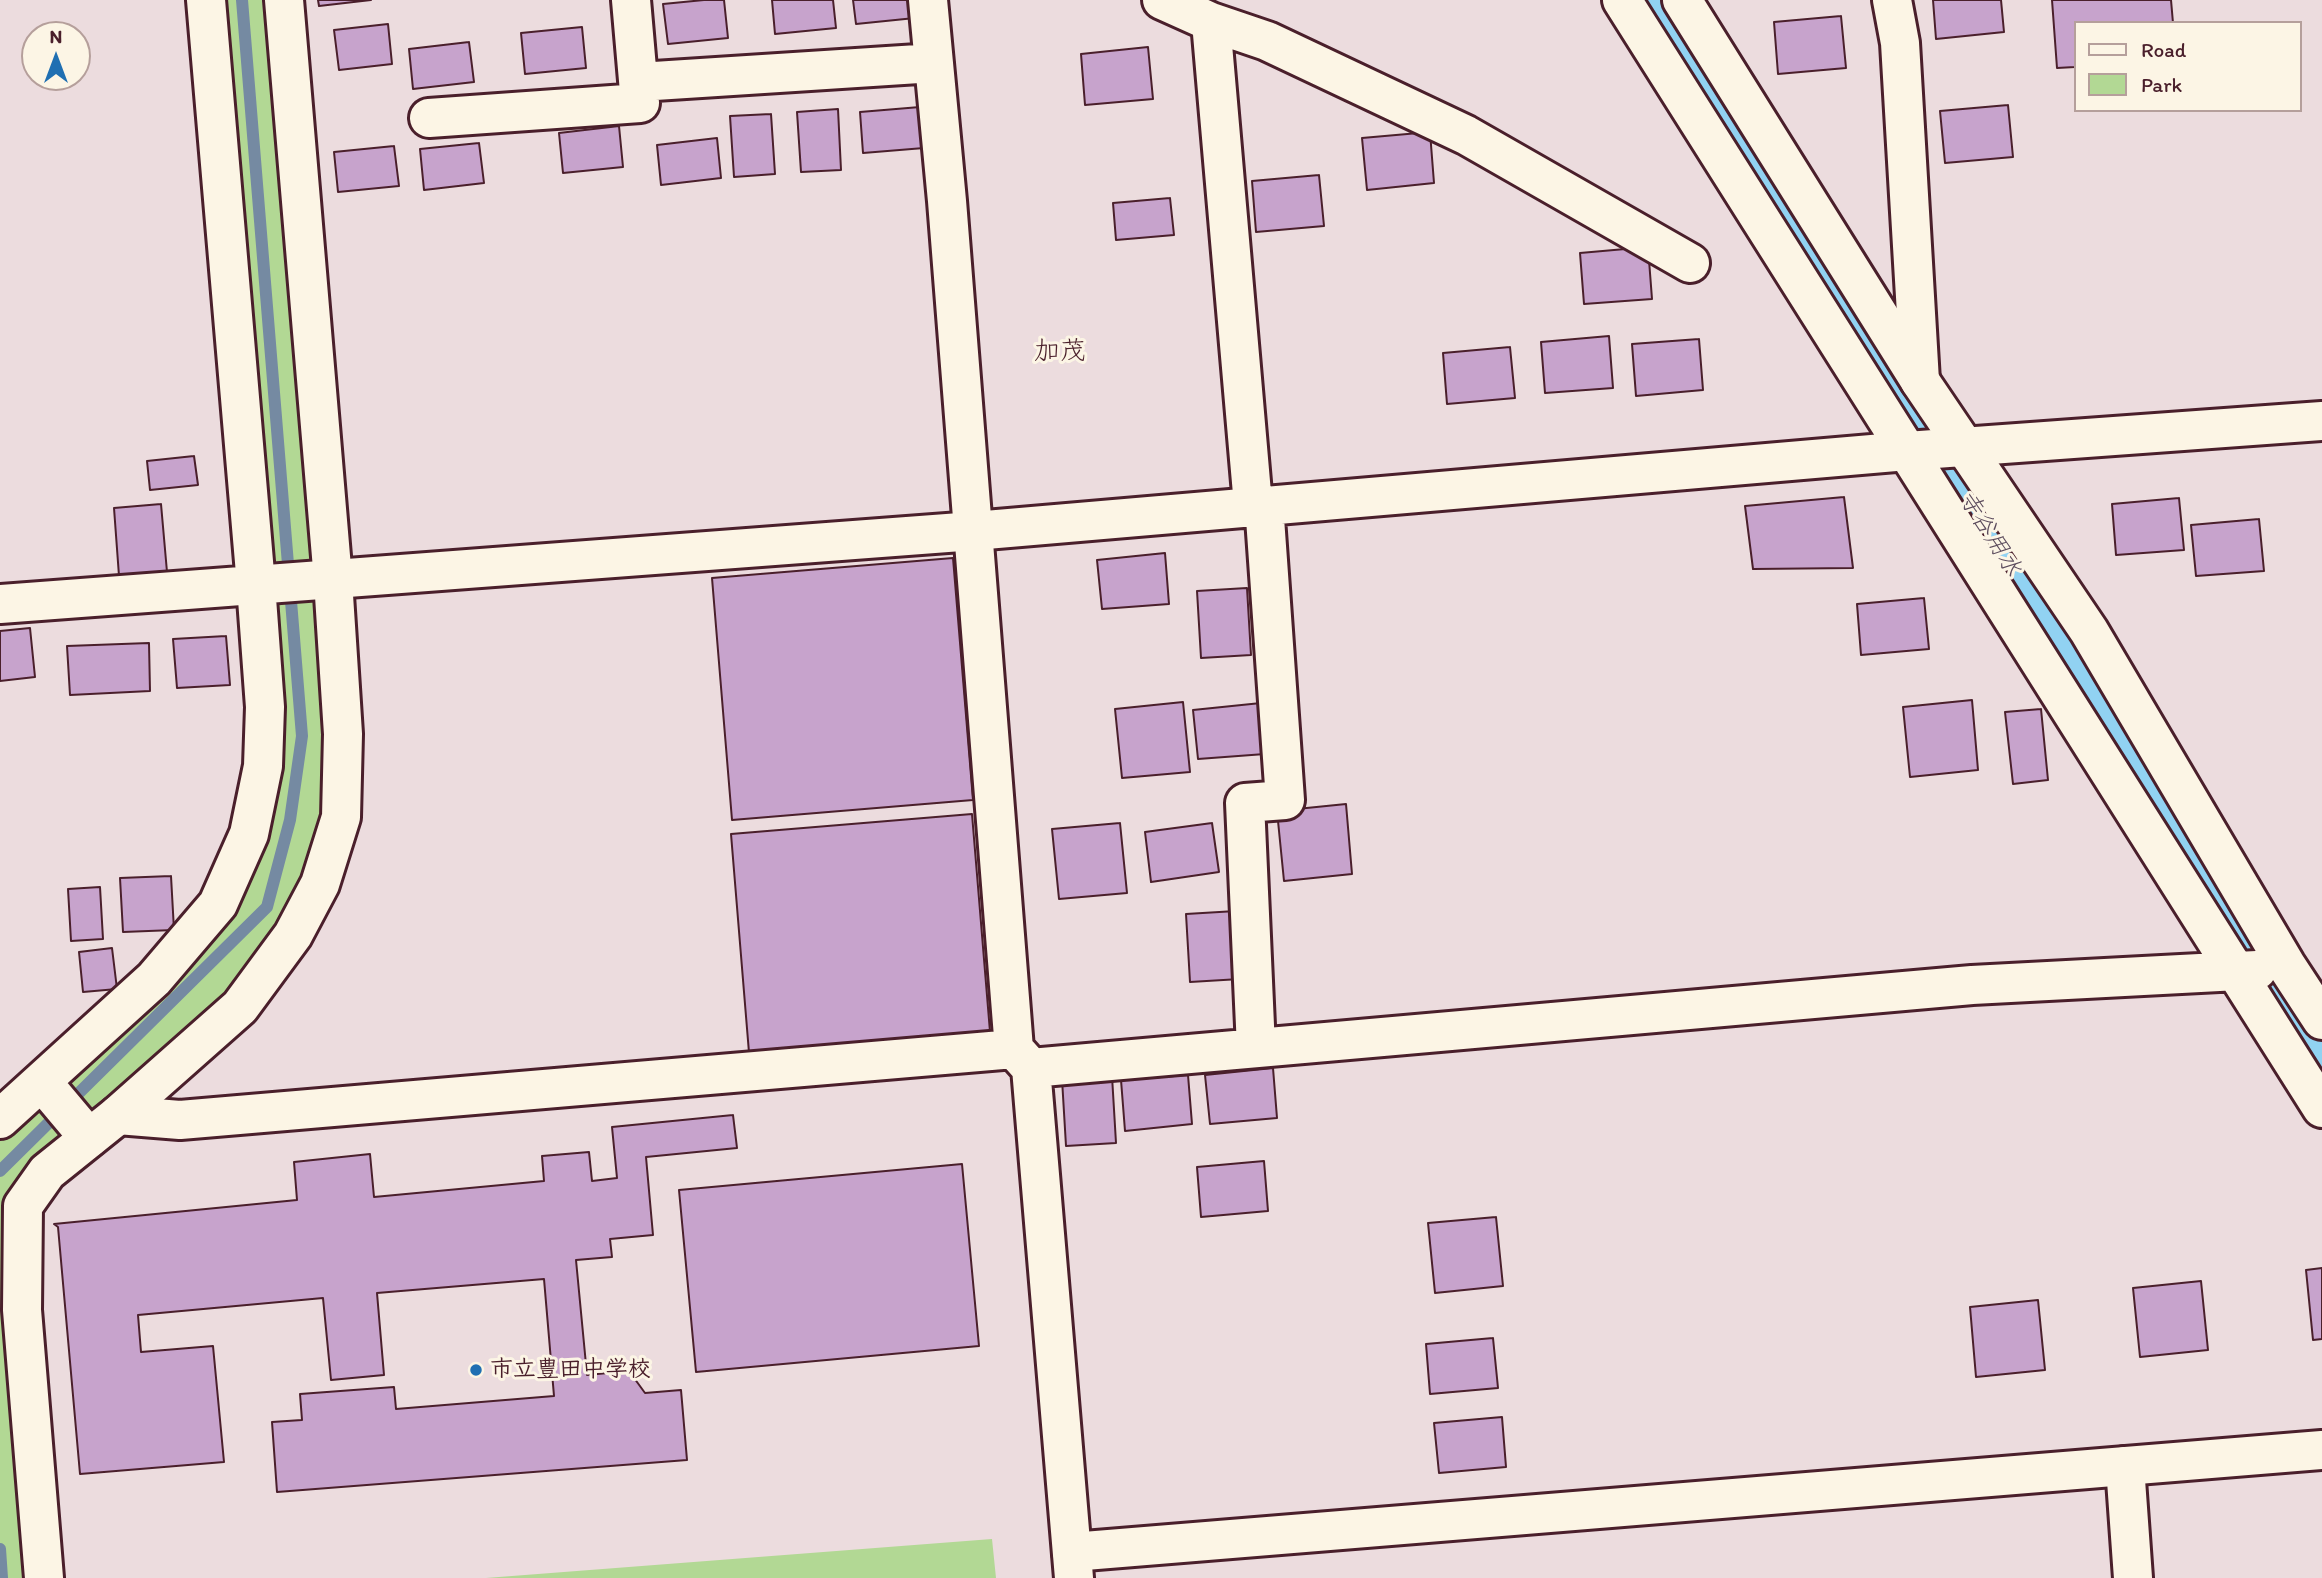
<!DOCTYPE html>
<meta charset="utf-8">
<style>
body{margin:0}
#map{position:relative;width:2322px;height:1578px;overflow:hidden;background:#ecdcde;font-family:Itim,sans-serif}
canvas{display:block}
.legend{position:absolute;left:2074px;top:21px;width:228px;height:91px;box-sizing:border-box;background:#fcf5e5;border:2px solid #b59f9b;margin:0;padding:9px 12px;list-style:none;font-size:21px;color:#4a1f2b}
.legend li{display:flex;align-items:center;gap:14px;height:35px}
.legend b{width:35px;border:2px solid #b59f9b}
.north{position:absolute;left:21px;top:21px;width:70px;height:70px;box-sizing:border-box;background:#fcf5e5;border:2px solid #b59f9b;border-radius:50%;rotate:0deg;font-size:19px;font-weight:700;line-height:28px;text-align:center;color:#4a1f2b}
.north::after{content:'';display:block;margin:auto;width:24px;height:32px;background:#1f6fb2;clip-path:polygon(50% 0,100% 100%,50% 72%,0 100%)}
</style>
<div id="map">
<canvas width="2322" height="1578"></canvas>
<ul class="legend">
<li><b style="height:9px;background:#fcf5e5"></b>Road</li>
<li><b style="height:19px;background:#b2d894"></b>Park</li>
</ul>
<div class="north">N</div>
</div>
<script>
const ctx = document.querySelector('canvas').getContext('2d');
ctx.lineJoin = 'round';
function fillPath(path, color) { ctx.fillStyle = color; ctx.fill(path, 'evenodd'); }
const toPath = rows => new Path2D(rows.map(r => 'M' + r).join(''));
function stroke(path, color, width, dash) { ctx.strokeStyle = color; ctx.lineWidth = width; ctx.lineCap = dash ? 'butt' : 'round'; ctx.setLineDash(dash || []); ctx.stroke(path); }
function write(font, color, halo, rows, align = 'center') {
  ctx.font = font + ' Itim,"Klee One",sans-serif'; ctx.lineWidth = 6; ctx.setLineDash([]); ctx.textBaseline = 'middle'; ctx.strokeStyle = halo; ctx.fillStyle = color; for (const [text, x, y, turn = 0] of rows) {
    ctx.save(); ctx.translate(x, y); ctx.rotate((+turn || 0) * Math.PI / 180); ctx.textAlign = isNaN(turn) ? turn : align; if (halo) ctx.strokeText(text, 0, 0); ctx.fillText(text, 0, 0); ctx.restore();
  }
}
const green = toPath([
 [208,0,283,0,341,817,261,979,23,1206,44,1578,0,1578,0,1118,177,953,249,834,265,707],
 [1624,0,1682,0,2322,1020,2322,1108],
 [992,1539,996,1578,486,1578]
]);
const stream = toPath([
 [0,1171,267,907,290,820,302,736,242,0],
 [0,1549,2,1578]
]);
const river = toPath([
 [1656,0,2248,954,2322,1069]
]);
const building = toPath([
 [318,0,371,0,319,6,318,0],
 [704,0,724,0,728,38,668,44,663,4,704,0],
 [772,0,833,0,836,28,775,34,772,0],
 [853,0,914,0,915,18,856,24,853,0],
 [1933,0,2001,0,2004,32,1936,39,1933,0],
 [2052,0,2171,0,2173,23,2075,23,2075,67,2057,68,2052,0],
 [1841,16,1846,68,1778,74,1774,22,1841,16],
 [388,24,392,64,339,70,334,30,388,24],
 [582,27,586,68,525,74,521,33,582,27],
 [469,42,474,82,413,89,409,49,469,42],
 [1148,47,1153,99,1085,105,1081,54,1148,47],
 [2008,105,2013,157,1945,163,1940,111,2008,105],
 [920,107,924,148,863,153,860,112,920,107],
 [838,109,841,170,801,172,797,112,838,109],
 [771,114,775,174,734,177,730,116,771,114],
 [619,126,623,167,563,173,559,133,619,126],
 [1430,132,1434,183,1367,190,1362,138,1430,132],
 [717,138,721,178,661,185,657,145,717,138],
 [479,143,484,183,424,190,420,149,479,143],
 [394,146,399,186,338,192,334,152,394,146],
 [1319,175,1324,226,1256,232,1252,181,1319,175],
 [1170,198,1174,235,1116,240,1113,203,1170,198],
 [1648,247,1652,299,1584,304,1580,253,1648,247],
 [1609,336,1613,388,1545,393,1541,342,1609,336],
 [1699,339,1703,390,1636,396,1632,344,1699,339],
 [1510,347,1515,398,1447,404,1443,353,1510,347],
 [194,456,198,485,150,490,147,461,194,456],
 [1844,497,1853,568,1753,569,1745,506,1844,497],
 [2179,498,2184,550,2116,555,2112,504,2179,498],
 [161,504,167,572,119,576,114,508,161,504],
 [2259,519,2264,571,2196,576,2191,525,2259,519],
 [1165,553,1169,604,1102,609,1097,560,1165,553],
 [953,558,973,800,732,820,712,578,953,558],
 [1247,588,1251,655,1201,658,1197,591,1247,588],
 [1924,598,1929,649,1861,655,1857,604,1924,598],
 [30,628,35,677,0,681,0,631,30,628],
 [226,636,230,685,177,688,173,639,226,636],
 [149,643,150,691,70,695,67,646,149,643],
 [1972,700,1978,770,1910,777,1903,707,1972,700],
 [1183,702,1190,772,1122,778,1115,709,1183,702],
 [1261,703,1265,754,1198,759,1193,710,1261,703],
 [2041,709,2048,780,2013,784,2005,712,2041,709],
 [1346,804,1352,874,1284,881,1277,811,1346,804],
 [972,814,992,1056,751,1077,731,834,972,814],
 [1120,823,1127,893,1059,899,1052,829,1120,823],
 [1212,823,1219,872,1151,882,1145,832,1212,823],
 [171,876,174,930,123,932,120,878,171,876],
 [100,887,103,939,71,941,68,889,100,887],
 [1236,911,1240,979,1190,982,1186,914,1236,911],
 [112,948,117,989,83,992,79,952,112,948],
 [1273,1068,1277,1118,1210,1124,1205,1075,1273,1068],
 [1188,1075,1192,1124,1125,1131,1121,1080,1188,1075],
 [1112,1076,1116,1143,1066,1146,1062,1079,1112,1076],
 [733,1115,737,1148,646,1157,653,1235,610,1239,612,1257,576,1260,587,1375,629,1371,645,1393,681,1390,687,1460,277,1492,272,1422,302,1420,300,1394,394,1387,396,1409,554,1396,544,1279,377,1293,384,1375,331,1380,323,1298,138,1315,141,1352,213,1346,224,1462,80,1474,58,1227,54,1224,297,1200,294,1162,370,1154,374,1197,544,1181,542,1156,589,1152,592,1181,617,1178,612,1127,733,1115],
 [1264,1161,1268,1211,1201,1217,1197,1167,1264,1161],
 [962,1164,979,1346,696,1372,679,1190,962,1164],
 [1496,1217,1503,1286,1435,1293,1428,1223,1496,1217],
 [2322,1268,2322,1339,2313,1340,2306,1270,2322,1268],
 [2201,1281,2208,1350,2140,1357,2133,1288,2201,1281],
 [2038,1300,2045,1370,1976,1377,1970,1307,2038,1300],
 [1493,1338,1498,1388,1430,1394,1426,1344,1493,1338],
 [1502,1417,1506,1467,1439,1473,1434,1423,1502,1417]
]);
const minor = toPath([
 [928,0,947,201,1014,1049,1031,1068,1074,1578],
 [1162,0,1211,22,1267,41,1466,135,1690,263],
 [1622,0,2322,1108],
 [1892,0,1900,43,1920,381],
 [1211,22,1253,505],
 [639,82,934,63],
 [429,118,640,103,631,0],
 [0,604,974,531,1907,451,2322,421],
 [1256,1048,1245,803,1285,800,1264,504],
 [1031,1068,1972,985,2257,970],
 [42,1082,89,1138],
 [118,1115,180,1120,1014,1049],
 [0,1119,154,979,218,904,249,834,263,766,265,707,256,585,206,0],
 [2125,1466,2133,1578]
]);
const tertiary = toPath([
 [1682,0,1920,381,2089,631,2286,965,2322,1020],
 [1072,1552,2322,1450],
 [44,1578,22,1310,23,1206,47,1172,118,1115,240,1007,293,935,320,884,341,817,343,734,333,580,284,0]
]);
const markers = [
 [476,1370,7,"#1f6fb2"]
];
const poiNames = [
 ["市立豊田中学校",490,1370]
];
const waterNames = [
 ["寺谷用水",1989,534,58]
];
const quarterNames = [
 ["加茂",1060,352]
];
fillPath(green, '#b2d894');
stroke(stream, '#758aa2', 12);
stroke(river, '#91d2f2', 68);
fillPath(building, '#c7a3cc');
stroke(building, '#4a1f2b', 2);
stroke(minor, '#4a1f2b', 44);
stroke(tertiary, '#4a1f2b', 44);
stroke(minor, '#fcf5e5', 38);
stroke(tertiary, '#fcf5e5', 38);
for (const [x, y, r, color] of markers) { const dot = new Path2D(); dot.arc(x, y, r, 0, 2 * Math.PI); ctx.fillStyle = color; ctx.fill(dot); stroke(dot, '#fcf5e5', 2.5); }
write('bold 23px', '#4a1f2b', '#fcf5e5', poiNames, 'left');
write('italic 24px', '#5c4c5d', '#fcf5e5', waterNames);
write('26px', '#4a1f2b', '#fcf5e5', quarterNames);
</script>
